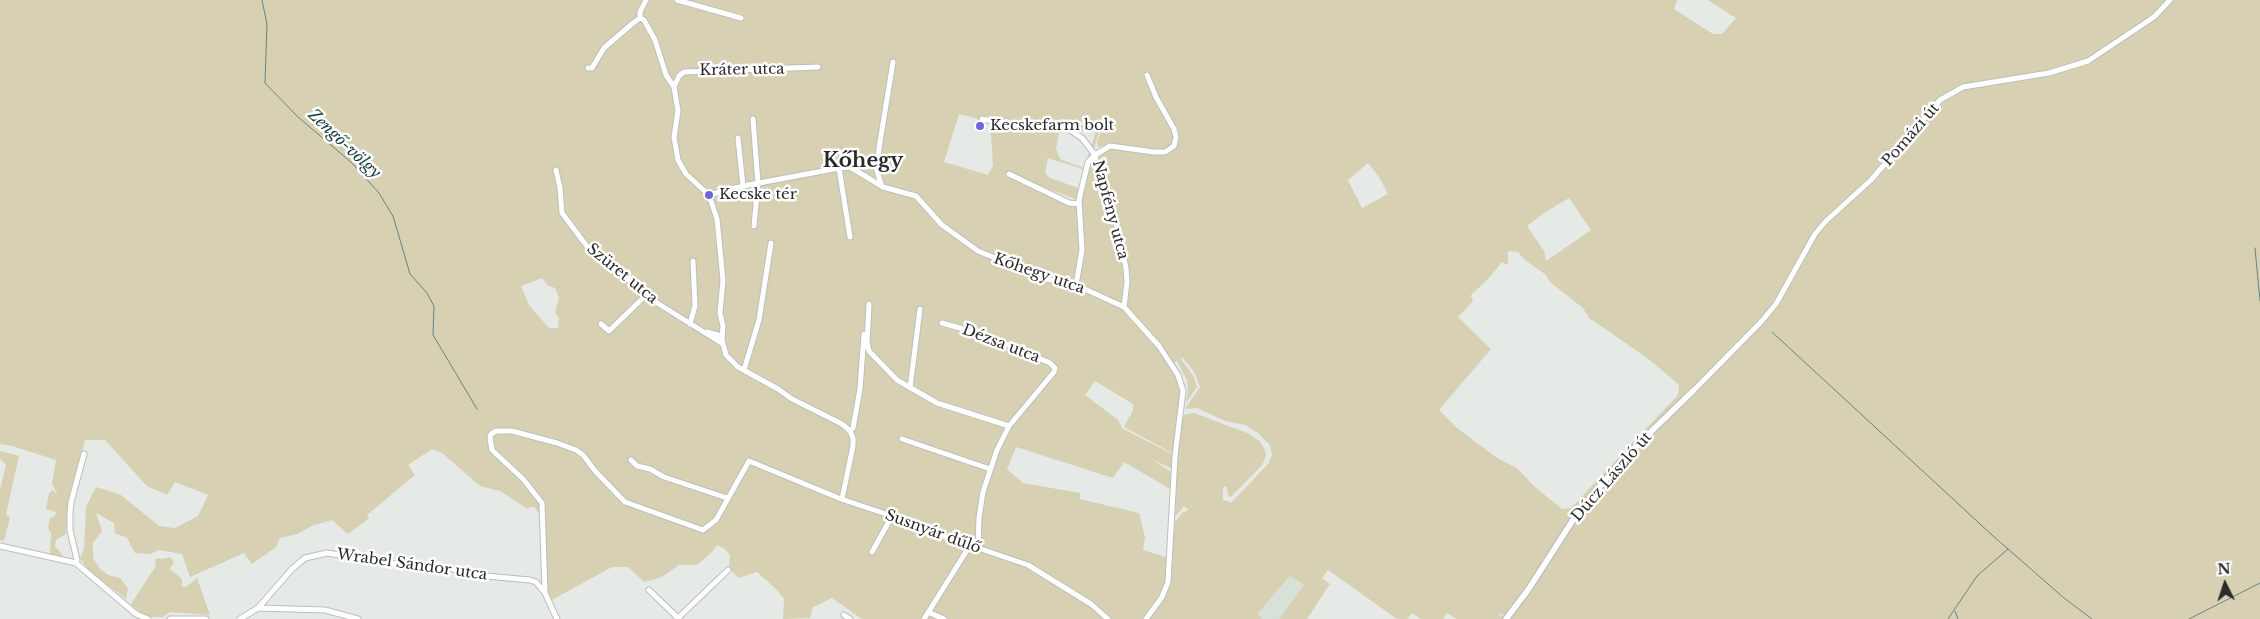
<!DOCTYPE html>
<meta charset="utf-8">
<style>
body{margin:0}
#map{position:relative;width:2260px;height:619px;overflow:hidden;background:#e6eae6;font-family:"Libre Baskerville",serif}
canvas{display:block}
.north{position:absolute;left:2200px;top:559px;width:50px;height:50px;-webkit-text-stroke:4px #fff;paint-order:stroke;rotate:356deg;font-size:14px;font-weight:700;line-height:20px;text-align:center;color:#292a29}
.north::after{content:'';display:block;margin:auto;width:18px;height:22px;background:#292a29;clip-path:polygon(50% 0,100% 100%,50% 72%,0 100%)}
</style>
<div id="map">
<canvas width="2260" height="619"></canvas>
<div class="north">N</div>
</div>
<script>
const ctx = document.querySelector('canvas').getContext('2d');
ctx.lineJoin = 'round';
function fillPath(path, color) { ctx.fillStyle = color; ctx.fill(path, 'evenodd'); }
const toPath = rows => new Path2D(rows.map(r => 'M' + r).join(''));
function stroke(path, color, width, dash) { ctx.strokeStyle = color; ctx.lineWidth = width; ctx.lineCap = dash ? 'butt' : 'round'; ctx.setLineDash(dash || []); ctx.stroke(path); }
function write(font, color, halo, rows, align = 'center') {
  ctx.font = font + ' "Libre Baskerville",serif'; ctx.lineWidth = 5; ctx.setLineDash([]); ctx.textBaseline = 'middle'; ctx.strokeStyle = halo; ctx.fillStyle = color; for (const [text, x, y, turn = 0] of rows) {
    ctx.save(); ctx.translate(x, y); ctx.rotate((+turn || 0) * Math.PI / 180); ctx.textAlign = isNaN(turn) ? turn : align; if (halo) ctx.strokeText(text, 0, 0); ctx.fillText(text, 0, 0); ctx.restore();
  }
}
const built = toPath([
 [1290,576,1304,585,1279,619,1263,619,1257,614]
]);
const green = toPath([
 [0,0,1677,0,1674,9,1713,34,1722,34,1736,18,1708,0,2260,0,2260,619,1510,619,1518,609,1559,538,1505,616,1497,612,1503,617,1503,619,1457,619,1447,613,1443,619,1421,619,1412,613,1407,619,1397,619,1328,570,1322,578,1330,584,1307,619,1279,619,1304,585,1290,576,1257,614,1263,619,862,619,832,598,813,607,810,618,783,619,784,599,776,589,757,572,739,578,729,569,730,555,725,549,717,545,713,551,697,565,679,565,662,577,644,582,628,567,612,567,550,601,545,593,542,517,534,507,526,508,500,491,480,486,442,453,432,449,408,465,415,475,367,515,369,518,363,523,348,534,332,520,312,526,297,534,280,538,276,547,252,564,244,553,190,577,182,554,159,550,150,554,135,553,127,538,115,533,114,523,96,513,102,531,93,543,93,558,100,569,108,575,120,578,128,588,126,599,88,570,80,558,84,549,86,507,96,487,121,495,159,526,175,528,198,516,208,495,175,482,167,495,147,486,105,440,85,440,70,497,66,534,56,540,55,546,64,557,56,556,50,554,51,533,48,528,50,518,55,516,56,512,46,509,49,493,53,490,58,496,52,483,56,460,12,446,0,444],
 [959,114,982,120,984,116,989,116,1014,121,1043,123,1089,121,1098,123,1102,129,1113,127,1113,130,1101,132,1097,142,1098,147,1110,144,1095,151,1082,199,1082,207,1006,173,1006,172,1077,200,1081,189,1050,178,1045,173,1048,158,1086,170,1100,131,1097,125,1046,125,990,121,993,165,988,175,944,162],
 [1096,131,1084,168,1060,159,1056,149,1059,133],
 [1368,163,1379,177,1388,194,1362,208,1348,180],
 [1569,198,1591,230,1546,261,1544,251,1527,226,1544,213],
 [1508,251,1518,252,1525,260,1546,275,1550,282,1583,308,1589,318,1646,357,1676,382,1679,386,1679,392,1677,396,1571,508,1562,509,1535,487,1517,468,1497,458,1457,428,1439,410,1491,349,1458,317,1473,301,1471,295,1488,279,1502,262,1508,265],
 [542,278,547,285,555,288,559,298,555,313,559,318,558,328,549,328,529,305,521,286],
 [1182,357,1194,372,1200,387,1186,407,1186,409,1197,408,1225,421,1245,425,1258,433,1270,445,1272,455,1269,463,1234,500,1230,503,1229,501,1226,501,1223,500,1223,487,1226,486,1229,497,1232,496,1262,465,1266,456,1265,450,1260,442,1250,434,1194,413,1184,415,1182,420,1177,461,1175,517,1184,506,1189,510,1182,513,1175,522,1169,590,1161,596,1167,582,1169,558,1143,550,1145,537,1139,513,1080,499,1080,493,1023,483,1007,469,1016,447,1113,478,1124,462,1172,490,1171,472,1153,460,1171,468,1173,466,1174,455,1122,428,1118,420,1085,395,1095,381,1133,404,1133,410,1124,427,1174,454,1182,398,1179,382,1173,364,1177,361,1187,380,1188,391,1186,403,1197,387,1194,377,1181,359],
 [0,451,19,456,6,514,10,518,4,541,0,540,0,490,6,465,0,459],
 [170,557,174,562,170,569,182,579,182,587,186,587,197,578,210,615,170,612,163,617,150,617,139,612,131,604,156,566,155,560,158,558,162,559]
]);
const stream = toPath([
 [262,0,267,24,265,83,298,117,352,163,379,193,393,216,410,274,427,293,434,306,433,335,477,409],
 [2255,248,2260,301],
 [1772,332,1992,535,2064,598,2092,619],
 [1955,611,1958,619],
 [1948,619,1977,576,2008,549],
 [2189,619,2260,583]
]);
const minor = toPath([
 [677,0,741,18],
 [640,18,640,12,646,0],
 [588,68,592,68,604,48,633,23,640,18,644,20,655,40,666,75,674,87,678,111,674,137,678,160,686,174,709,195],
 [674,87,679,76,684,72,818,67],
 [753,119,758,183,754,226],
 [982,119,1018,126,1067,128,1082,138,1095,155,1088,162,1079,200,1082,250,1076,285],
 [738,138,743,186],
 [839,168,850,237],
 [556,170,560,188,562,213,592,253,598,258,617,267,634,285,654,301,723,344],
 [1009,174,1069,203,1079,204],
 [882,187,877,171,879,148,893,62],
 [709,195,743,186,839,168,850,167,883,187,916,196,942,225,978,251,1046,279,1076,285,1124,307,1159,346,1178,375,1183,391,1175,456,1168,582,1162,597,1146,619],
 [709,195,717,219,723,280,720,313,723,326,722,340,726,355,738,367,778,389,792,399,842,424,850,431,853,438,853,446,842,499],
 [869,304,867,343,869,351,897,380,937,403,1009,426],
 [1124,307,1127,282,1126,268,1114,212,1100,180,1095,155,1110,146,1154,152,1165,152,1174,146,1176,137,1174,129,1156,97,1147,75],
 [942,323,985,335,1050,363,1055,368,1054,372,1009,426,997,450,983,492,979,518,978,548],
 [601,324,609,331,646,295],
 [690,324,695,306,693,261],
 [707,332,718,335,722,340],
 [744,370,759,320,771,243],
 [910,388,920,309],
 [1693,391,1761,322,1776,304,1815,234,1826,221,1871,180,1940,100,1963,87,2049,73,2088,61,2154,17,2170,0],
 [850,431,853,428,860,389,864,334],
 [902,439,990,469],
 [631,460,637,466,650,469,664,477,727,498],
 [0,546,76,563,136,614,148,619],
 [872,552,892,516],
 [76,563,77,560,70,530,70,513,71,502,84,454],
 [649,590,679,619],
 [545,593,542,503,523,479,492,450,490,438,491,434,496,431,512,431,557,443,576,450,583,455,596,472,625,502,703,530,716,520,749,461,841,499,907,521,969,547,978,548,1028,565,1091,604,1108,619],
 [258,608,325,610,358,619],
 [928,612,944,619],
 [844,615,850,619],
 [170,619,206,619],
 [240,619,258,608,292,569,305,558,327,553,415,567,451,568,464,574,530,580,536,582,545,593,557,619],
 [677,619,728,570],
 [924,619,969,547]
]);
const tertiary = toPath([
 [1506,619,1528,590,1573,520,1601,485,1631,451,1693,391]
]);
const markers = [
 [980,126,5,"#6b65df"],
 [709,195,5,"#6b65df"]
];
const streetNames = [
 ["Kráter utca",742,70,-1],
 ["Pomázi út",1911,135,-49],
 ["Napfény utca",1110,210,75],
 ["Szüret utca",622,274,39],
 ["Kőhegy utca",1039,274,19],
 ["Dézsa utca",1001,344,21],
 ["Dúcz László út",1612,477,-49],
 ["Susnyár dűlő",933,532,20],
 ["Wrabel Sándor utca",412,565,8]
];
const poiNames = [
 ["Kecskefarm bolt",990,126],
 ["Kecske tér",719,195]
];
const waterNames = [
 ["Zengő-völgy",344,144,43]
];
const districtNames = [
 ["Kőhegy",863,161]
];
fillPath(built, '#d7e1d8');
fillPath(green, '#d7d0b2');
stroke(stream, '#678485', 1);
stroke(minor, '#bbbfbc', 7);
stroke(tertiary, '#bbbfbc', 8);
stroke(minor, '#fff', 5);
stroke(tertiary, '#fff', 5.5);
for (const [x, y, r, color] of markers) { const dot = new Path2D(); dot.arc(x, y, r, 0, 2 * Math.PI); ctx.fillStyle = color; ctx.fill(dot); stroke(dot, '#fff', 2); }
write('15px', '#292a29', '#fff', streetNames);
write('15px', '#292a29', '#fff', poiNames, 'left');
write('italic 16px', '#143b3e', '#fff', waterNames);
write('bold 20px', '#292a29', '#fff', districtNames);
</script>
